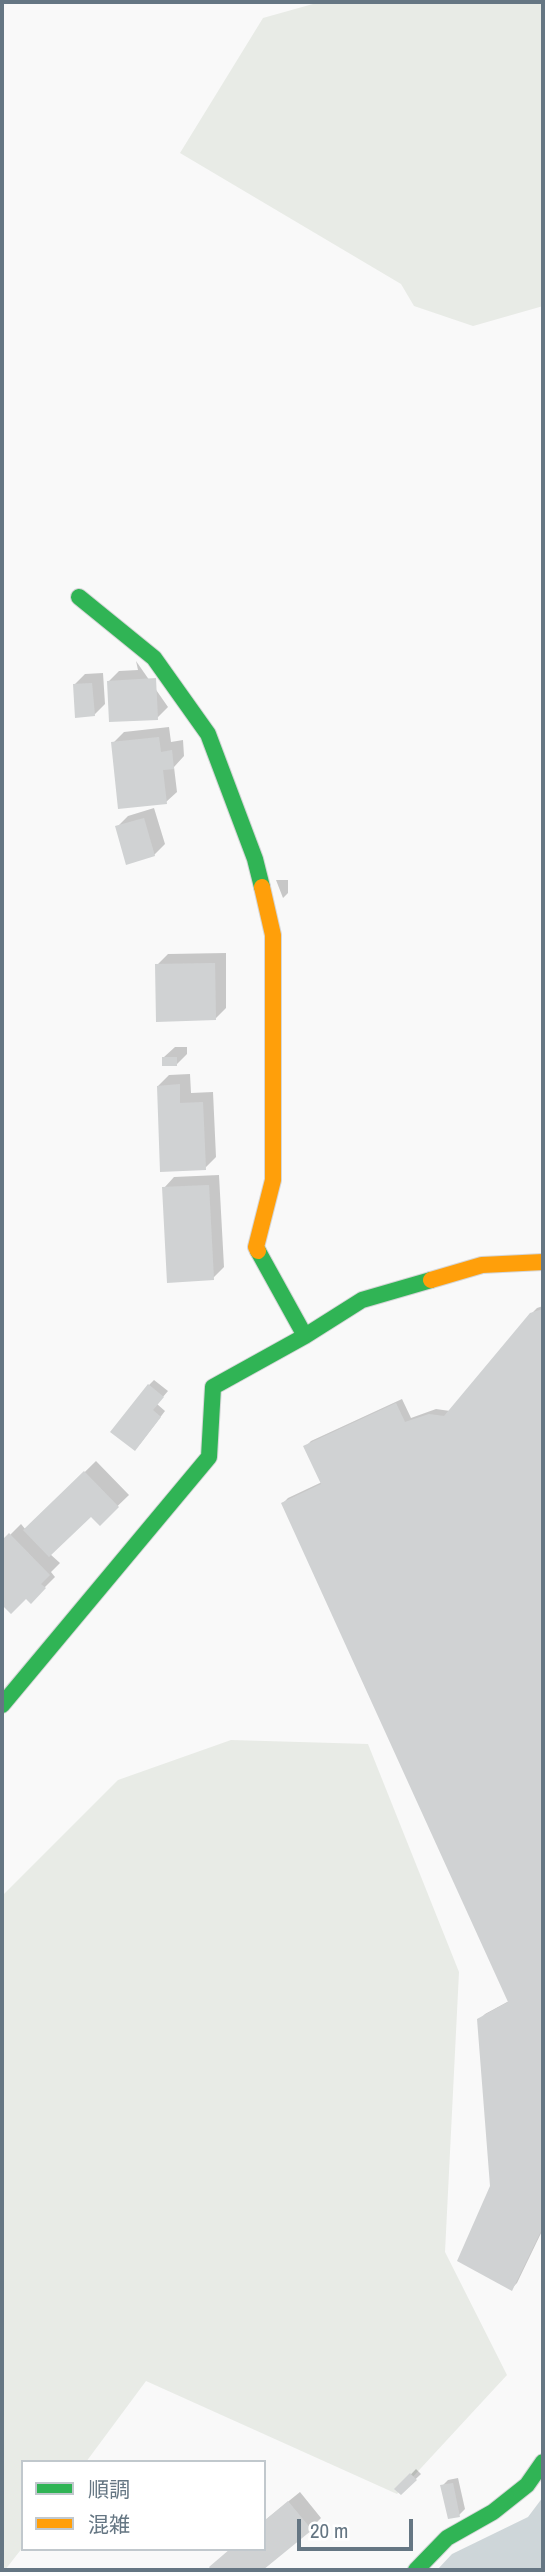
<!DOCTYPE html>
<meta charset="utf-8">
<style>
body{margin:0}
#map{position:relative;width:545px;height:2572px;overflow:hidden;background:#f9f9f9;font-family:"Archivo Narrow","Noto Sans JP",sans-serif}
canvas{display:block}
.frame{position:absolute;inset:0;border:4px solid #657683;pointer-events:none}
.legend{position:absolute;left:21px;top:2460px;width:245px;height:91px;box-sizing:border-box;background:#fff;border:2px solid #c1c8cd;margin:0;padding:9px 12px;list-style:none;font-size:21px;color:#657683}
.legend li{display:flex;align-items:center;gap:14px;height:35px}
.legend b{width:35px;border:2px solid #c1c8cd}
.scale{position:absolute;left:297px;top:2519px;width:116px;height:32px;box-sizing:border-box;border:4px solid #657683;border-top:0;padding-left:9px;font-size:21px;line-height:24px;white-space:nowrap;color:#657683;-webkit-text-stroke:5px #fff;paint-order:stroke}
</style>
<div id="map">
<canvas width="545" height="2572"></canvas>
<div class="frame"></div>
<ul class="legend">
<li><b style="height:9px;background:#30b455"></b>順調</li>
<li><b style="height:9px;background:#ff9f0a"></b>混雑</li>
</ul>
<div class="scale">20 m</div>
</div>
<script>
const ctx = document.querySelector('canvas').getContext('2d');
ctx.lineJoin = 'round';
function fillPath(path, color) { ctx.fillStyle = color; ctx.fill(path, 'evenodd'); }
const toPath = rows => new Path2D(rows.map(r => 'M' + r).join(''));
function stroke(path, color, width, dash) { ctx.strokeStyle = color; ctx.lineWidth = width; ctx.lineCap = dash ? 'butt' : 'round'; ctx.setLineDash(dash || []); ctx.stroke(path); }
const green = toPath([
 [320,2,543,2,543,306,473,326,414,306,401,284,180,153,263,18],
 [231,1740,368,1744,459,1972,445,2252,507,2375,397,2494,146,2381,86,2462,23,2462,23,2547,5,2570,2,2570,2,1896,118,1780]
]);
const water = toPath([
 [543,2497,543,2570,437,2570,452,2554,528,2517]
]);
const shadow = toPath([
 [136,661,168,707,157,718,108,682,119,671,138,670],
 [103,673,105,704,94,715,74,685,85,674],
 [169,727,171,742,183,740,184,756,174,767,177,792,166,802,113,743,124,732],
 [154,808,165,844,154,855,117,827,128,816],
 [276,880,288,880,288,893,283,898],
 [226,953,226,1008,215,1019,157,965,168,954],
 [175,1047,187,1047,187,1054,176,1065,164,1057],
 [190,1074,191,1093,213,1092,216,1157,205,1168,158,1086,169,1075],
 [219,1175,224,1267,213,1278,164,1188,174,1177],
 [543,1306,543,2229,517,2283,511,2289,492,2186,479,2020,485,2014,509,2001,283,1503,288,1498,322,1482,305,1447,311,1441,402,1399,411,1418,436,1409,450,1411,531,1314,537,1308],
 [154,1380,168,1391,157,1404,165,1411,140,1444,149,1385],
 [96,1461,129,1495,100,1523,91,1514,50,1554,60,1563,51,1572,55,1577,31,1601,26,1597,11,1611,2,1602,2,1543,21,1524,26,1530],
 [416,2469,421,2474,401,2493,397,2489],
 [458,2478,465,2509,459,2515,442,2486,448,2480],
 [300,2492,321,2518,310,2529,260,2570,213,2570,211,2567,264,2549,264,2521]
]);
const building = toPath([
 [156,678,158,720,109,722,107,681],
 [92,683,95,716,75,718,73,684],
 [159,737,161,752,172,750,174,769,163,770,167,804,118,809,111,742],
 [144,818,155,856,126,865,115,826],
 [215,963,216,1020,156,1022,155,964],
 [162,1057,177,1057,177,1066,162,1066],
 [180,1084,180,1103,203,1102,206,1170,160,1172,157,1086],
 [209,1185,214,1280,167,1283,162,1187],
 [543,1309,543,2227,512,2291,457,2261,490,2186,477,2019,508,2002,281,1503,321,1484,303,1446,396,1403,405,1422,429,1414,444,1416,530,1313],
 [148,1384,164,1397,153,1410,161,1417,135,1451,110,1432],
 [84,1471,119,1507,100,1526,91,1517,49,1557,23,1530],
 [9,1533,50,1575,41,1584,46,1588,31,1604,26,1599,11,1614,2,1605,2,1540],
 [410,2473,417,2480,401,2495,394,2489],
 [453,2483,460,2517,448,2519,440,2485],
 [288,2501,312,2530,263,2570,211,2570,209,2567,230,2549,264,2549,264,2521]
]);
const fast = toPath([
 [79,597,154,658,208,734,255,859,262,887],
 [258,1251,305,1336],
 [2,1705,209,1457,213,1387,305,1336,362,1300,431,1280],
 [416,2570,447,2538,493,2512,527,2485,543,2462]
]);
const slow = toPath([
 [258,1251,256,1247,273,1180,273,935,262,887],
 [431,1280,482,1265,543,1262]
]);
fillPath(green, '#e8ebe6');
fillPath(water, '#ced6d9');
fillPath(shadow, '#0003');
fillPath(building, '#d0d2d3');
stroke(fast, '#d5d6d7', 18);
stroke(slow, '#d5d6d7', 18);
stroke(fast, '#30b455', 16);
stroke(slow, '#ff9f0a', 16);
</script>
